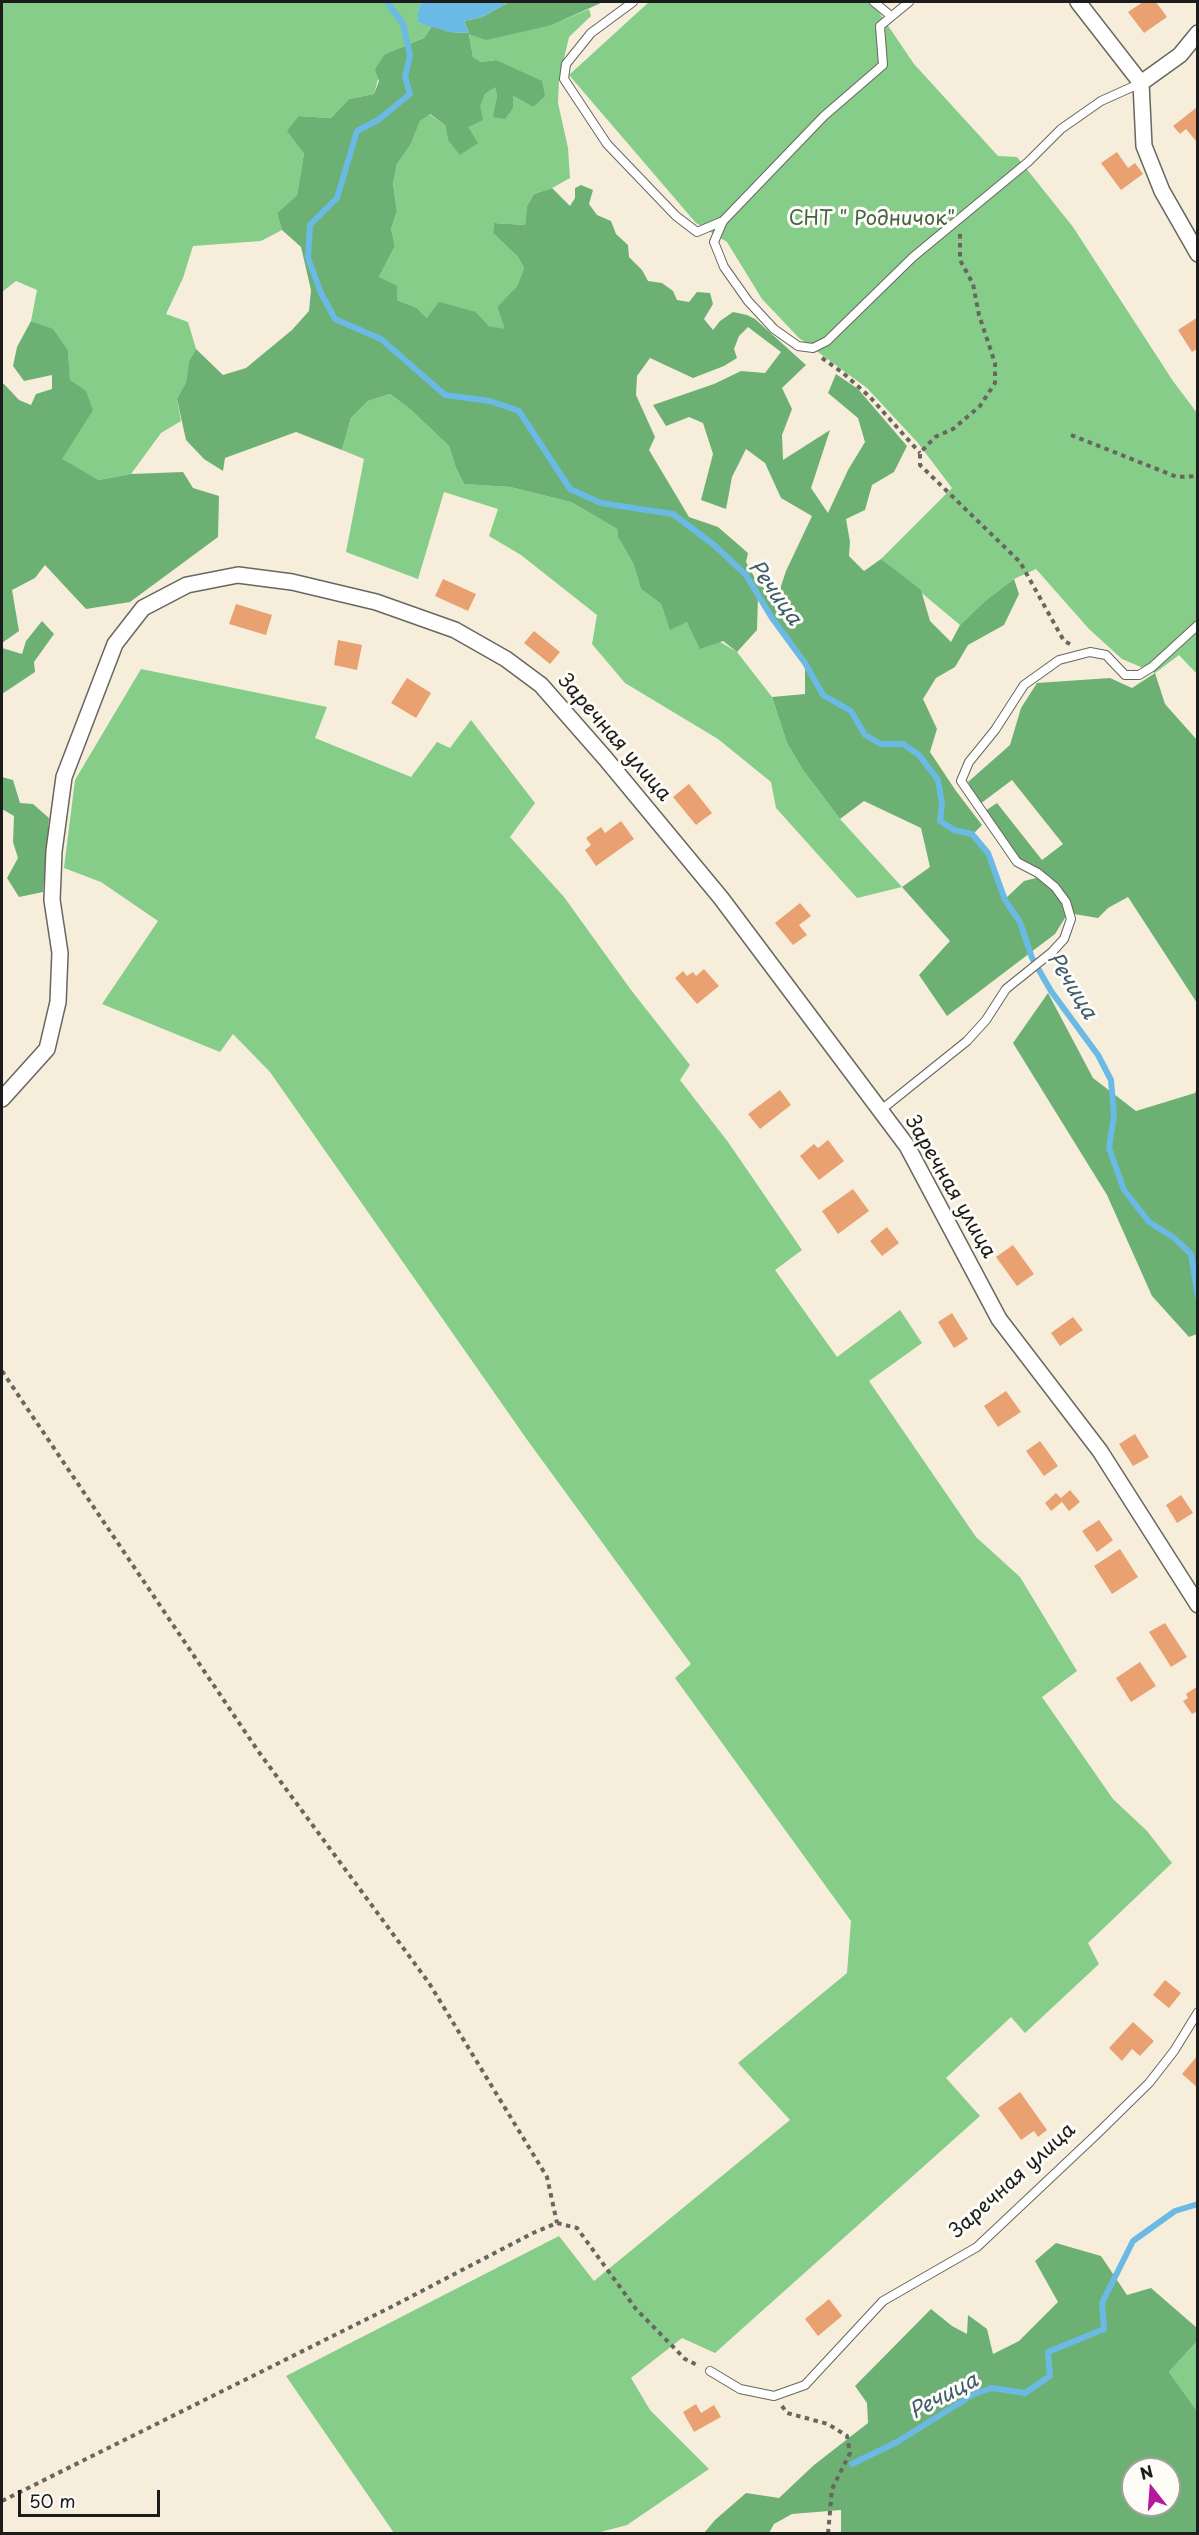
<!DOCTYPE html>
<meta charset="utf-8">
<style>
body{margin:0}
#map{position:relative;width:1199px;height:2535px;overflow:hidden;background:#f6eedb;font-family:"Playpen Sans",sans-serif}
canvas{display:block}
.frame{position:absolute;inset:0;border:3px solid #1c1c1c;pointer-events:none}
.north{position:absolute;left:1121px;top:2457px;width:60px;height:60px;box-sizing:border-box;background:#fdfcf7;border:2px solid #a3a29f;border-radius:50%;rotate:343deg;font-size:16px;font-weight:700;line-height:24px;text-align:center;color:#1c1c1c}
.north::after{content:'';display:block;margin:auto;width:21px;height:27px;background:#b5179e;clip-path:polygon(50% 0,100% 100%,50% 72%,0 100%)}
.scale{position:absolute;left:18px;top:2490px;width:142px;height:27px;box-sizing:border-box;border:3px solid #1c1c1c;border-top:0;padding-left:8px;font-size:18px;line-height:21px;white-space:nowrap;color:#1c1c1c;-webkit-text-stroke:4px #fdfcf7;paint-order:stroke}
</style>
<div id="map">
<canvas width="1199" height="2535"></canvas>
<div class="frame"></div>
<div class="north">N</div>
<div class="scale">50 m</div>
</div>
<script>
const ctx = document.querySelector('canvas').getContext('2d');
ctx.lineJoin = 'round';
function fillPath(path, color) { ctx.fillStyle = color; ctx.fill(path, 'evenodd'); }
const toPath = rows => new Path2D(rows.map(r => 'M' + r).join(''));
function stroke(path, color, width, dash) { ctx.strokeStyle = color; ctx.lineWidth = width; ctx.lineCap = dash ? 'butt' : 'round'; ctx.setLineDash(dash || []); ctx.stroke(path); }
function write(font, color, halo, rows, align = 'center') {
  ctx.font = font + ' "Playpen Sans",sans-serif'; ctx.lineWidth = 6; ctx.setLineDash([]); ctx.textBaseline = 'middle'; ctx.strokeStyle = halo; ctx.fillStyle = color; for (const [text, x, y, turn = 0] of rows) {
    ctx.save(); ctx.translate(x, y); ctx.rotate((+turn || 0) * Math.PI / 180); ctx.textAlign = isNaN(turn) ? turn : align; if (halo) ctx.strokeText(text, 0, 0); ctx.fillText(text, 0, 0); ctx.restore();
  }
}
const green = toPath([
 [2,2,421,2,418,11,418,23,432,26,424,38,385,54,374,94,349,99,331,118,300,116,304,153,297,195,277,213,282,230,261,241,193,246,183,278,166,314,188,322,196,349,189,361,186,382,177,399,181,421,161,433,131,474,99,480,61,459,73,439,68,350,53,330,31,321,37,290,16,281,2,292],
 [649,2,872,2,914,64,998,156,1017,157,1073,227,1173,381,1197,413,1197,674,1179,655,1155,673,1122,659,1089,629,1036,569,1014,579,985,601,960,625,881,559,952,488,918,443,867,388,799,338,762,299,727,242,696,223,569,75],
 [589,9,591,16,569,37,559,80,558,103,568,148,570,178,552,188,534,194,527,206,525,225,494,223,493,233,518,257,524,268,517,286,497,307,506,330,489,326,476,312,427,318,417,308,397,300,379,277,395,246,391,229,397,211,393,182,397,164,411,144,420,121,429,114,445,125,448,140,468,127,485,94,495,86,497,96,494,117,513,96,533,107,496,60,481,62,473,57,469,33,552,25],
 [390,394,410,409,449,446,456,468,464,484,510,487,571,502,617,529,618,537,633,563,641,589,661,604,670,629,687,622,737,652,772,697,787,743,803,770,840,819,902,887,857,898,776,808,771,782,718,739,625,683,592,644,597,615,521,555,489,536,498,509,444,492,418,579,346,552,364,459,342,450,351,418,368,401],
 [141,669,327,707,315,738,411,777,437,742,450,748,471,720,535,803,510,837,564,897,631,990,690,1065,680,1080,728,1142,802,1250,775,1270,837,1357,900,1310,922,1343,869,1381,976,1537,1020,1577,1077,1671,1042,1697,1113,1799,1147,1831,1172,1863,1088,1943,1099,1964,1025,2033,1011,2017,946,2078,980,2116,715,2353,682,2338,631,2378,650,2410,709,2469,627,2525,597,2533,394,2533,286,2376,559,2236,594,2281,790,2120,738,2063,847,1973,851,1921,675,1678,691,1664,528,1441,270,1072,233,1034,220,1052,102,1004,158,921,101,882,64,868,75,780],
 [1197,2341,1197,2411,1169,2372]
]);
const forest = toPath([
 [509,2,603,2,552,25,486,40,469,34,473,57,481,62,496,60,542,81,545,96,533,107,513,96,513,108,505,119,493,117,497,96,495,87,485,94,480,106,483,120,468,127,478,143,460,155,448,140,445,125,430,114,420,121,411,144,397,164,393,183,397,211,391,229,395,246,379,277,397,286,397,300,417,308,427,318,439,302,476,312,489,326,505,329,497,307,517,286,524,268,518,257,493,233,494,223,525,225,527,206,534,194,552,188,570,206,575,198,575,188,581,185,593,190,589,204,597,215,611,221,616,234,628,245,629,257,642,270,648,281,662,283,673,291,677,300,689,302,697,292,710,293,713,304,704,319,713,330,720,321,733,312,747,315,755,319,806,365,782,388,792,409,782,435,783,460,830,430,811,488,828,513,848,470,865,442,858,418,828,393,836,374,858,389,907,446,894,472,872,485,865,510,846,519,850,542,849,556,864,571,881,559,921,590,930,621,951,642,960,625,985,601,1014,579,1019,594,1004,625,968,645,955,667,936,678,923,699,937,729,930,752,956,791,982,825,973,834,988,853,1005,899,1024,881,1044,876,1023,869,985,811,997,803,1042,860,1063,844,1012,780,980,804,968,782,1010,745,1021,708,1037,683,1110,678,1132,688,1155,673,1165,704,1197,740,1197,1003,1128,897,1108,908,1098,918,1068,913,1055,934,947,1016,919,975,950,941,902,887,930,867,921,828,864,801,840,819,803,770,787,743,772,697,805,694,805,663,758,595,757,630,737,652,723,641,700,649,687,622,670,630,661,604,641,589,633,563,618,537,617,529,571,502,510,487,464,484,456,468,449,446,410,409,390,394,368,401,351,418,342,450,296,432,225,458,223,471,204,459,186,440,177,399,186,382,189,361,196,349,223,375,246,368,292,330,309,311,311,290,301,247,282,230,277,213,297,195,304,153,287,131,299,116,331,118,349,99,374,94,379,81,375,69,385,54,424,38,432,26,450,32,469,33,464,21,482,17],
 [748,327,781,352,765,373,741,371,714,384,653,405,666,426,689,417,703,423,713,454,701,500,726,509,732,477,746,449,765,463,781,498,812,516,786,571,777,598,757,582,746,562,748,553,718,527,689,517,649,450,655,437,636,395,637,376,650,358,693,378,724,366,737,358,734,349,739,336],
 [31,321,53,329,68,350,70,380,86,391,93,410,62,459,99,480,131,474,183,472,193,488,219,496,218,537,130,602,86,609,45,565,35,578,12,590,19,631,2,643,2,384,4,384,19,400,31,405,36,394,52,389,52,375,24,381,13,366,17,347],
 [42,621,54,634,34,662,35,672,2,694,2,648,22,654,26,641],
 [2,777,13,780,20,803,33,804,49,818,43,892,19,897,7,878,18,858,13,842,14,816,2,809],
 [1048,993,1093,1078,1136,1111,1195,1093,1197,1088,1197,1334,1189,1337,1152,1296,1107,1195,1013,1043],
 [1056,2243,1101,2256,1127,2295,1151,2288,1197,2328,1197,2341,1169,2372,1197,2411,1197,2533,841,2533,841,2510,792,2514,774,2524,769,2533,704,2533,715,2520,746,2493,779,2498,814,2465,868,2423,867,2403,855,2386,931,2309,952,2326,967,2334,968,2315,987,2329,993,2354,1019,2341,1058,2302,1035,2261],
 [1133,2469,1169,2469,1169,2505,1133,2505]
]);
const water = toPath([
 [421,2,509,2,482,17,464,21,469,33,450,32,418,23,418,11]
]);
const stream = toPath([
 [387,2,403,24,410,55,405,77,410,94,378,120,357,131,337,198,310,225,308,258,321,293,335,319,381,339,445,395,490,401,519,411,570,489,601,503,673,514,714,545,746,575,772,618,805,663,823,695,851,711,865,735,881,744,903,744,919,755,938,780,942,804,940,821,954,830,972,834,988,853,1005,900,1020,922,1032,958,1051,991,1098,1055,1111,1080,1114,1116,1109,1148,1124,1190,1149,1222,1173,1237,1191,1254,1198,1297],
 [852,2464,897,2442,974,2394,992,2388,1025,2393,1050,2376,1048,2352,1104,2329,1102,2303,1133,2241,1175,2211,1198,2204]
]);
const building = toPath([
 [1143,2,1156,2,1167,17,1144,33,1128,12],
 [1196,108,1198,140,1196,141,1186,129,1180,134,1173,126],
 [1117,152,1128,168,1135,163,1143,174,1121,190,1101,163],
 [1198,317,1198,348,1192,352,1178,330],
 [443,579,476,594,468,611,435,596],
 [236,604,272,615,266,635,229,624],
 [534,631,560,652,550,664,524,643],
 [338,640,362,645,357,670,334,665],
 [407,678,431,693,416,718,391,703],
 [689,784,712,813,696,825,673,797],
 [621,821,634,839,596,866,585,850,591,845,586,838,601,827,605,833],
 [800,903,811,916,799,925,807,935,793,945,775,923],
 [704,969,719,986,697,1004,675,978,683,971,687,976,693,972,696,976],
 [780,1090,791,1105,760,1129,748,1114],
 [828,1140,844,1161,819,1180,800,1156,814,1144,818,1148],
 [853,1189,869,1211,838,1234,822,1211],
 [887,1227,899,1243,882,1256,870,1241],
 [1013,1245,1034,1274,1017,1286,996,1257],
 [952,1313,968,1339,954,1348,938,1322],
 [1073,1317,1083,1330,1060,1346,1051,1333],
 [1006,1391,1021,1412,998,1427,984,1406],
 [1135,1434,1149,1457,1133,1466,1119,1444],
 [1040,1441,1058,1466,1044,1476,1026,1451],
 [1070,1490,1080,1502,1069,1511,1062,1502,1051,1511,1045,1503,1056,1493,1061,1498],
 [1181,1495,1193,1513,1177,1523,1166,1505],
 [1099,1520,1113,1540,1097,1552,1082,1531],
 [1120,1549,1138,1577,1112,1594,1094,1566],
 [1165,1623,1187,1657,1171,1667,1149,1632],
 [1140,1662,1156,1686,1131,1702,1116,1678],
 [1198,1686,1198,1711,1192,1714,1183,1701,1188,1698,1186,1694],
 [1165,1980,1181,1993,1169,2008,1153,1995],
 [1133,2022,1154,2041,1140,2056,1132,2049,1122,2061,1109,2048],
 [1198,2055,1198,2088,1182,2074],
 [1020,2092,1047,2130,1038,2137,1034,2131,1021,2140,998,2108],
 [829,2299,842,2316,818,2336,805,2319],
 [696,2404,701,2413,714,2405,721,2417,694,2432,683,2412]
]);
const path = toPath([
 [960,234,960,260,973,284,979,315,995,363,995,383,980,406,953,429,935,437,920,453,920,465,1020,562,1064,641,1070,644],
 [822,358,843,373,870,397,920,453],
 [1071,435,1177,477,1198,476],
 [2,1371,258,1751,429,1983,547,2177,557,2223],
 [782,2406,787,2413,828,2424,847,2436,850,2453,832,2489,828,2534],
 [2,2501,395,2305,533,2233,557,2223,577,2228,636,2309,685,2359,699,2366]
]);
const lane = toPath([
 [633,2,591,33,566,64,564,79,607,144,676,216,697,232,723,221],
 [874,2,891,16],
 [909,2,880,26,883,65,824,116,723,221,714,242,724,267,748,301,774,329,798,346,813,348,827,341,913,257,1028,162,1061,129,1101,101,1141,83],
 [881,1110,967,1041,986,1020,1006,989,1052,952,1064,939,1071,919,1066,902,1055,887,1038,873,1017,862,961,781,969,762,995,730,1024,685,1059,660,1090,652,1106,655,1125,675,1139,675,1152,667,1198,625],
 [710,2371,740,2389,774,2396,805,2385,883,2301,977,2247,1098,2133,1149,2083,1174,2051,1198,2012]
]);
const street = toPath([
 [1078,2,1141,83,1144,146,1162,191,1198,254],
 [1141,83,1180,55,1198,33],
 [2,1099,47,1049,58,1002,60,953,52,900,54,851,64,777,115,644,143,608,187,585,238,575,292,582,376,602,455,630,506,659,541,685,605,758,721,898,907,1146,999,1319,1100,1451,1198,1605]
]);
const parkNames = [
 ["СНТ \" Родничок\"",872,219]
];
const streetNames = [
 ["Заречная улица",614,738,49],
 ["Заречная улица",950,1187,60],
 ["Заречная улица",1013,2181,-42]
];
const waterNames = [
 ["Речица",774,593,54],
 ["Речица",1071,986,58],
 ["Речица",944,2397,-28]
];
fillPath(green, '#85cd88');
fillPath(forest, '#6cb074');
fillPath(water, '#6bb9e5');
stroke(stream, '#6bb9e5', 6);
fillPath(building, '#e9a171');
stroke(lane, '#68665f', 10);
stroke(street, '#68665f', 18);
stroke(path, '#68665f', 4, [4.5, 4.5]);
stroke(lane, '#fff', 8);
stroke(street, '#fff', 15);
write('20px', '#466347', '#fdfcf7', parkNames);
write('20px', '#1c1c1c', '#fdfcf7', streetNames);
write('italic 21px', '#3c5b6c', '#fdfcf7', waterNames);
</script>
